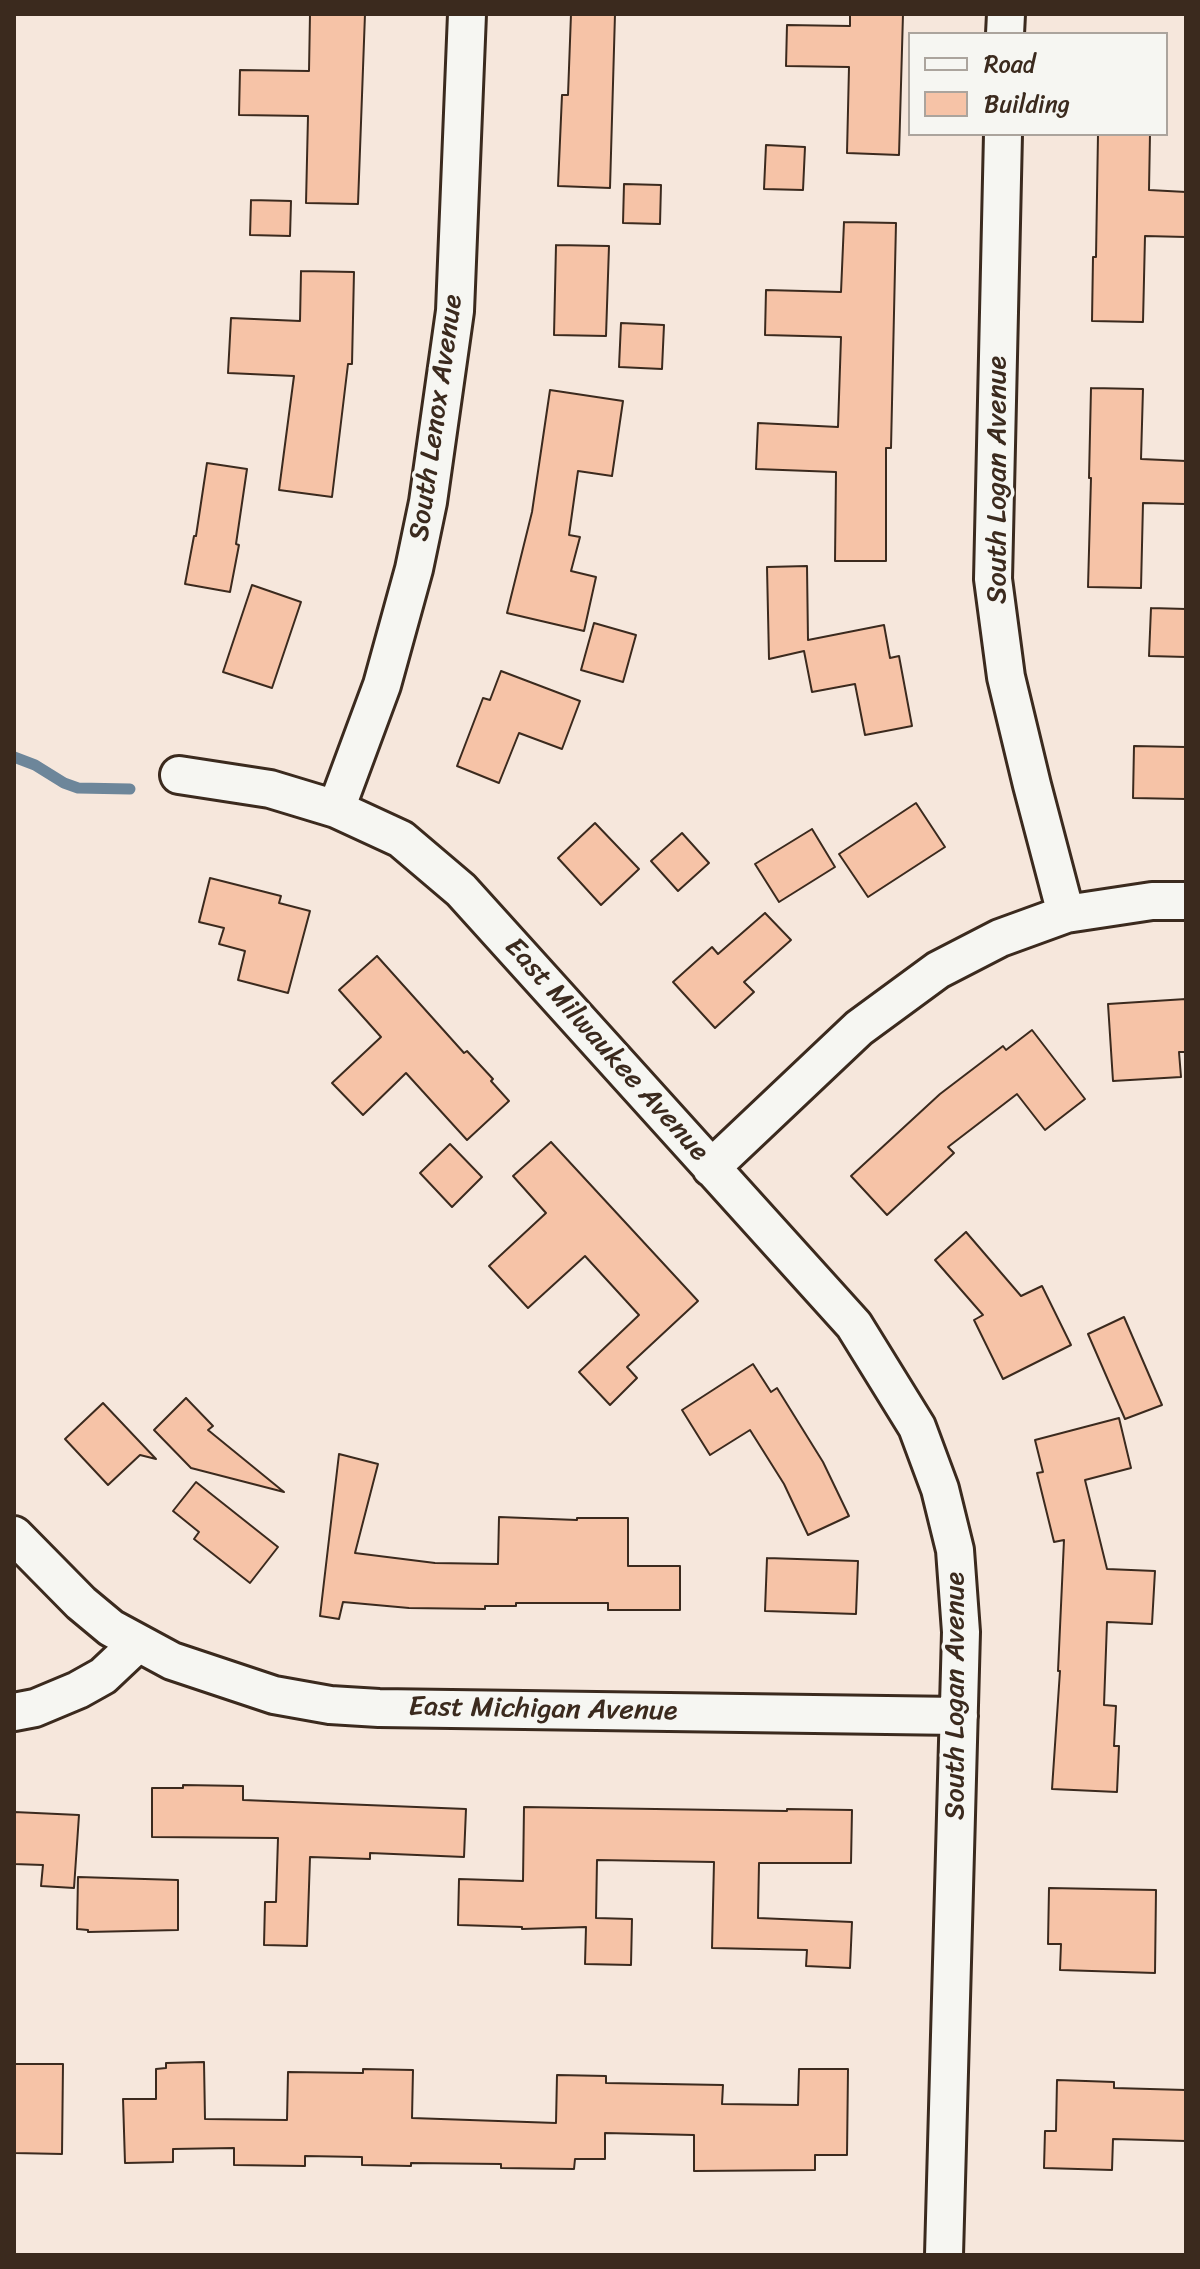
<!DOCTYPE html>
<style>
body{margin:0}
#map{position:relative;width:1200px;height:2269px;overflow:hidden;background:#f6e7dc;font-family:Sriracha,sans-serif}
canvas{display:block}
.frame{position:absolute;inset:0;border:16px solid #3b2a1e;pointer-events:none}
.legend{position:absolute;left:908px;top:32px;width:260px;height:104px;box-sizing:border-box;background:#f6f6f2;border:2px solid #aba49d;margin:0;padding:10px 14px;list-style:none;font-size:24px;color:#3b2a1e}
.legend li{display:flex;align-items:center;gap:16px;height:40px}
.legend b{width:40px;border:2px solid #aba49d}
</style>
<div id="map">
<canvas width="1200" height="2269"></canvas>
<div class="frame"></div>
<ul class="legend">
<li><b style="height:10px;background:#f6f6f2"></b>Road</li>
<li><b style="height:22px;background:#f6c3a7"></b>Building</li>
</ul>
</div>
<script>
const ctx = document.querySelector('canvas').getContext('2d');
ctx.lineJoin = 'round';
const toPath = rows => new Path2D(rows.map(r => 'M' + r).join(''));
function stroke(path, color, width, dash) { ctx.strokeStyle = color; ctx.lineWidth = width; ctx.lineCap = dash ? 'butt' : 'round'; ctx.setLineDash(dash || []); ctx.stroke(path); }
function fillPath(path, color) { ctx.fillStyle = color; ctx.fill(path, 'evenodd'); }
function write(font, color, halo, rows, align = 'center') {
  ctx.font = font + ' Sriracha,sans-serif'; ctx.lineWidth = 7; ctx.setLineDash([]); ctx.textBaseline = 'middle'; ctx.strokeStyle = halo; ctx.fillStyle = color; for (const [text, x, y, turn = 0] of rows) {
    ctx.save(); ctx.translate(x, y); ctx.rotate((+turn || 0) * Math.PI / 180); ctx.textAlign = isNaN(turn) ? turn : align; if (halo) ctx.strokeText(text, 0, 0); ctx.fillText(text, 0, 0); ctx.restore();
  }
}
const stream = toPath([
 [14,757,35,765,64,783,78,788,130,789]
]);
const building = toPath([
 [310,14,365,14,358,204,306,203,308,116,239,115,240,70,309,71,310,14],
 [571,14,615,14,610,188,558,186,562,95,568,95,571,14],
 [850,14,903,14,899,155,847,153,849,67,786,66,787,25,850,26,850,14],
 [1098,134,1150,134,1149,190,1186,192,1186,237,1145,236,1143,322,1092,321,1093,257,1096,257,1098,134],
 [766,145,805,147,803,190,764,189,766,145],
 [624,184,661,185,660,224,623,223,624,184],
 [251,200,291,201,290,236,250,235,251,200],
 [844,222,896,223,891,448,886,448,886,561,835,561,836,472,756,469,758,423,838,427,841,337,765,335,766,290,841,292,844,222],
 [556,245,609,246,606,336,554,335,556,245],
 [301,271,354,272,352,364,348,364,332,497,279,490,294,376,228,373,231,318,300,321,301,271],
 [621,323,664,325,662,369,619,367,621,323],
 [1091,388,1143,389,1141,459,1186,461,1186,504,1143,503,1141,588,1088,587,1091,478,1089,478,1091,388],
 [550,390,623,401,612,476,578,471,569,535,580,537,571,571,596,577,584,631,507,613,532,512,550,390],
 [207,463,247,469,236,544,239,545,230,592,185,584,194,536,196,536,207,463],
 [807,566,808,640,884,625,890,658,899,656,912,726,865,735,855,684,812,692,804,651,769,659,767,567,807,566],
 [252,585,301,602,272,688,223,672,252,585],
 [1151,608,1186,609,1186,657,1149,656,1151,608],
 [594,623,636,635,623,682,581,670,594,623],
 [501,671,580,701,562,749,519,733,499,783,457,766,483,698,490,700,501,671],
 [1134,746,1186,747,1186,799,1133,798,1134,746],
 [916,803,945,847,868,897,839,854,916,803],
 [595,823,639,869,601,905,558,858,595,823],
 [812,829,835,867,779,902,755,864,812,829],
 [682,833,709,863,678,891,651,861,682,833],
 [210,878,281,896,279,903,310,911,288,993,238,980,245,951,219,944,224,928,199,922,210,878],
 [765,913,791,940,744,982,754,992,715,1028,673,982,712,947,718,954,765,913],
 [377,956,464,1053,467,1051,493,1079,491,1081,509,1101,467,1140,406,1073,363,1115,332,1083,381,1037,339,990,377,956],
 [1186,999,1186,1052,1179,1052,1181,1077,1113,1081,1108,1004,1186,999],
 [1032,1030,1085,1099,1045,1130,1017,1094,948,1147,954,1153,887,1215,851,1176,940,1094,1003,1046,1006,1050,1032,1030],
 [551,1142,698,1301,627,1367,637,1378,610,1405,579,1372,639,1315,585,1256,528,1308,489,1266,546,1213,513,1176,551,1142],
 [450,1144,482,1177,452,1207,420,1173,450,1144],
 [966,1232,1021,1296,1042,1286,1071,1345,1003,1379,974,1320,983,1315,935,1260,966,1232],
 [1124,1317,1162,1405,1125,1419,1088,1334,1124,1317],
 [753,1364,771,1392,777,1388,823,1462,849,1516,808,1535,784,1484,750,1430,710,1455,682,1410,753,1364],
 [186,1398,213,1426,208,1430,284,1492,191,1468,154,1430,186,1398],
 [103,1403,156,1459,140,1455,108,1485,65,1439,103,1403],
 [1119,1418,1131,1468,1085,1480,1107,1569,1155,1571,1152,1624,1107,1622,1104,1705,1116,1706,1114,1746,1119,1746,1117,1792,1052,1789,1060,1671,1058,1671,1064,1540,1054,1542,1037,1473,1043,1472,1035,1440,1119,1418],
 [339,1454,378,1464,355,1553,435,1563,498,1564,499,1517,577,1520,577,1518,628,1518,628,1566,680,1566,680,1610,608,1610,608,1603,516,1603,516,1606,485,1606,485,1609,409,1608,343,1602,339,1619,320,1616,339,1454],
 [196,1482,278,1547,250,1583,194,1539,199,1532,173,1511,196,1482],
 [767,1558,858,1561,856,1614,765,1611,767,1558],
 [183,1785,243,1786,243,1800,466,1809,464,1857,370,1853,370,1859,310,1857,307,1946,264,1945,265,1902,276,1902,278,1838,152,1837,152,1788,183,1788,183,1785],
 [524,1807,787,1811,787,1809,852,1810,851,1863,759,1863,758,1918,852,1922,850,1968,806,1966,807,1950,712,1948,714,1862,597,1860,596,1918,632,1919,631,1965,585,1964,586,1927,522,1929,522,1927,458,1925,459,1879,523,1881,524,1807],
 [14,1812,79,1815,74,1888,41,1886,43,1865,14,1864,14,1812],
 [78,1877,178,1880,178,1930,88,1932,88,1930,77,1929,78,1877],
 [1049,1888,1156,1890,1155,1973,1060,1970,1061,1944,1048,1944,1049,1888],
 [204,2062,205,2119,287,2120,288,2072,363,2073,363,2069,413,2070,412,2118,556,2123,557,2075,606,2076,606,2083,723,2085,722,2104,798,2105,799,2069,848,2069,847,2155,815,2155,815,2170,694,2171,694,2135,605,2133,605,2159,575,2159,574,2169,501,2168,501,2164,411,2163,411,2166,362,2165,362,2157,305,2156,305,2166,234,2165,234,2148,173,2149,173,2162,125,2163,123,2099,156,2099,156,2069,166,2068,166,2063,204,2062],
 [14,2064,63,2064,62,2154,14,2153,14,2064],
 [1057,2080,1114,2082,1114,2088,1186,2090,1186,2141,1113,2139,1112,2170,1044,2168,1045,2131,1056,2131,1057,2080]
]);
const minor = toPath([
 [1005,34,1006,14],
 [1003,134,993,579,1006,677,1032,785,1066,914],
 [179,775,270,789,336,809,401,839,461,890,854,1325,917,1427,940,1489,955,1550,961,1632,944,2255],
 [336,809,382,685,414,569,428,502,455,311,467,14],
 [711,1168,859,1028,938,970,1000,938,1066,914,1152,901,1186,901],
 [14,1535,81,1603,111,1628,172,1661,274,1695,330,1705,379,1708,959,1716],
 [14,1712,35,1708,78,1690,103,1676,138,1643]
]);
const streetNames = [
 ["South Lenox Avenue",437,418,-82],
 ["South Logan Avenue",998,480,-90],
 ["East Milwaukee Avenue",606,1050,48],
 ["South Logan Avenue",956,1696,-90],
 ["East Michigan Avenue",543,1710,1]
];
stroke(stream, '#6d869a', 11);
fillPath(building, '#f6c3a7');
stroke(building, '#3b2a1e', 2);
stroke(minor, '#3b2a1e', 42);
stroke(minor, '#f6f6f2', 36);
write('28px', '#3b2a1e', '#f6f6f2', streetNames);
</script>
